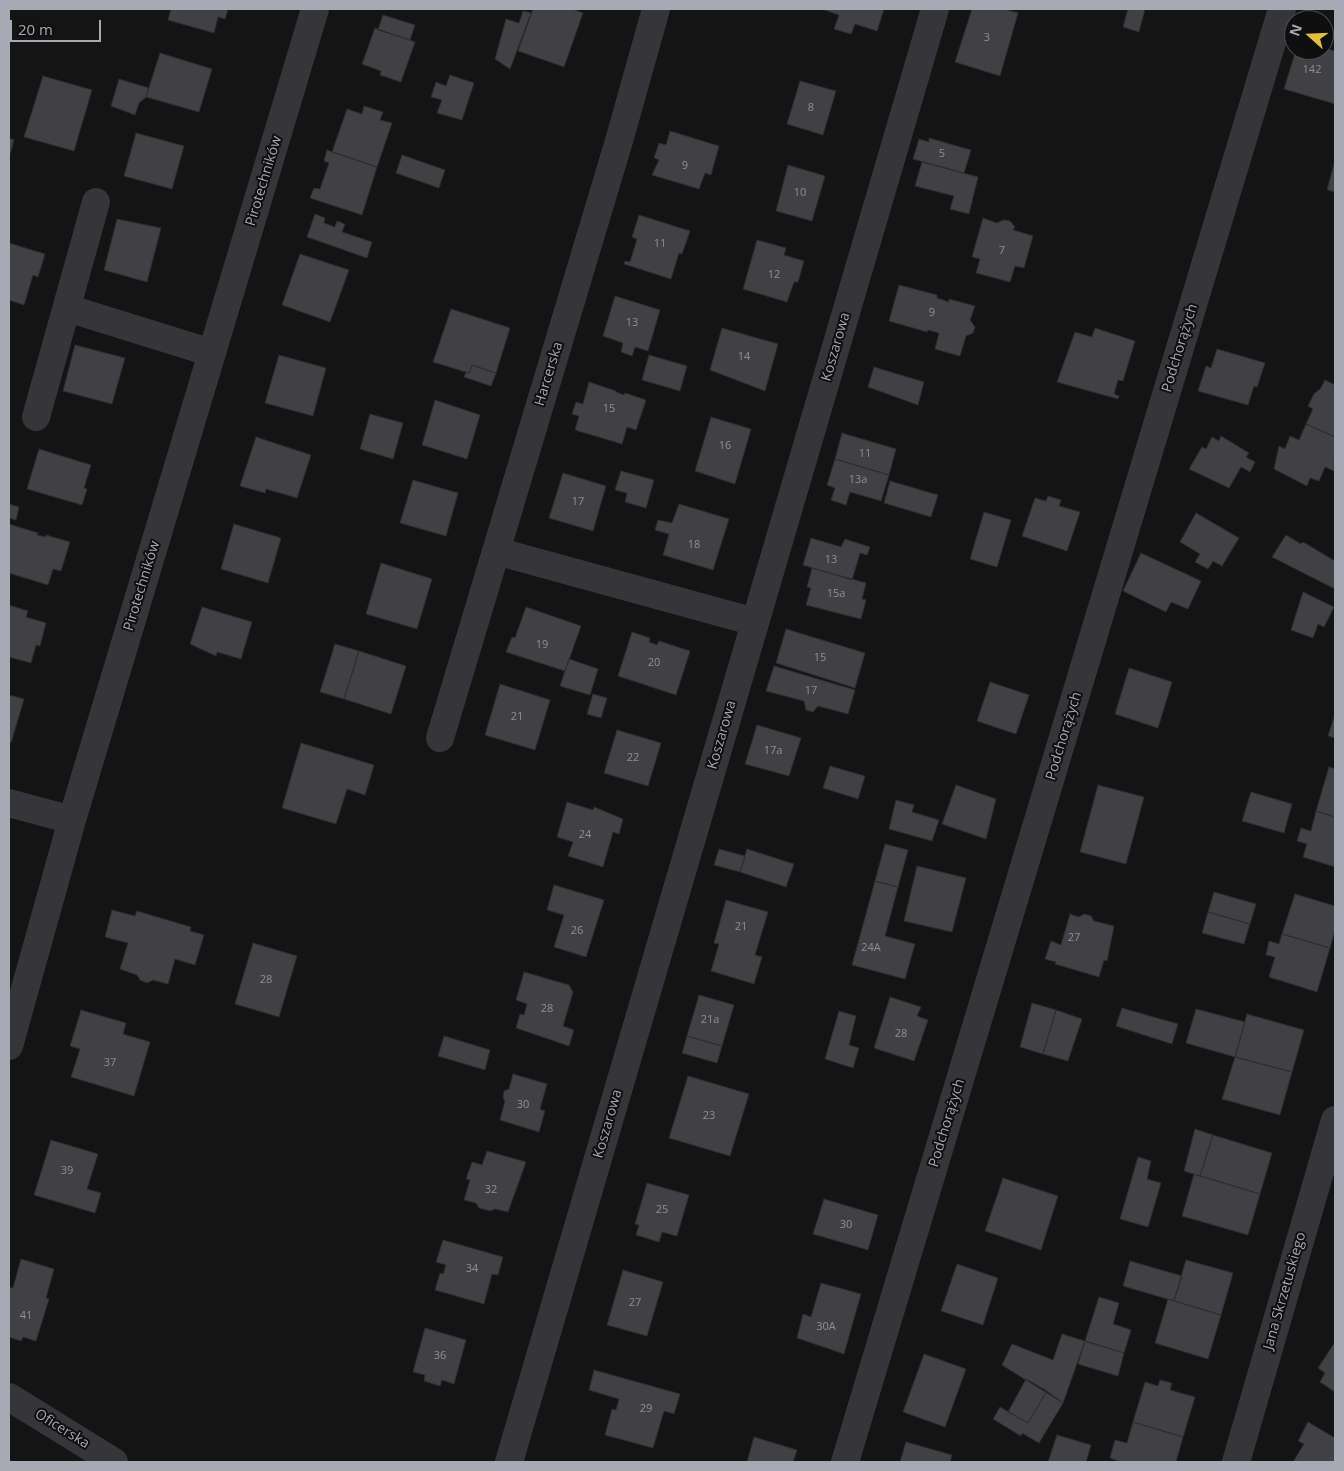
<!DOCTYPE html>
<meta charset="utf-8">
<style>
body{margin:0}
#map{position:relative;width:1344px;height:1471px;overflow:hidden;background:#141415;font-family:"Open Sans",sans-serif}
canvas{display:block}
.frame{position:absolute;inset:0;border:10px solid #a7a9b4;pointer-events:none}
.north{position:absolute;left:1284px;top:10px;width:50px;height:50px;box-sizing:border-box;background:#0f0f10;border:1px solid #4c4d52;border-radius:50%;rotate:290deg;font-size:14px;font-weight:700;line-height:20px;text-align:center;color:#a7a9b4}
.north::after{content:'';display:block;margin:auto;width:18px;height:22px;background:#e1bd40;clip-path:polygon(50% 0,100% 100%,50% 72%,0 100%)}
.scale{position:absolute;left:10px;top:20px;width:91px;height:22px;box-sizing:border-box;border:2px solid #a7a9b4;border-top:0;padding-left:6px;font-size:15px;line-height:18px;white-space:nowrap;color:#a7a9b4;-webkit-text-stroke:4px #0f0f10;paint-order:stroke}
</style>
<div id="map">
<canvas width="1344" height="1471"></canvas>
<div class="frame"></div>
<div class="north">N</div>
<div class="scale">20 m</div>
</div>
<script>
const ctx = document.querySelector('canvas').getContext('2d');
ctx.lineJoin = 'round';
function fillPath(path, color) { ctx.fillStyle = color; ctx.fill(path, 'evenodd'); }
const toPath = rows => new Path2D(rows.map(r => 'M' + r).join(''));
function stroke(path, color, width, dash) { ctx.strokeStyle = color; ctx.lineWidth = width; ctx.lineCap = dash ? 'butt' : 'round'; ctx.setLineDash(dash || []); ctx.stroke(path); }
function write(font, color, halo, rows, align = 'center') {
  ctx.font = font + ' "Open Sans",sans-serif'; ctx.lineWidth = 4; ctx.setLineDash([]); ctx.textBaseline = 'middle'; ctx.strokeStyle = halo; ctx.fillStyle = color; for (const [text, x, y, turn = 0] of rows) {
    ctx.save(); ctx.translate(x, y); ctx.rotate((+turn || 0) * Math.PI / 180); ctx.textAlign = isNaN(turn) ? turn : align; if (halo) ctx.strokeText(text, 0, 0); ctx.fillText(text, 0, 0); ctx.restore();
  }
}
const building = toPath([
 [171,9,228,9,225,19,218,17,214,33,168,20,171,9],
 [533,9,572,9,583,13,564,67,518,51,533,9],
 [822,9,884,9,877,31,855,24,851,34,834,29,839,15,822,9],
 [972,9,1004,9,1018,13,1000,76,955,62,972,9],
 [1128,9,1145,9,1139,32,1123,27,1128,9],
 [523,11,531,13,510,69,495,59,506,19,519,23,523,11],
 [383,15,415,25,410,40,378,30,383,15],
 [375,28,415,42,401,82,380,75,381,71,362,64,375,28],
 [1324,48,1335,51,1335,104,1284,89,1296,50,1324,50,1324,48],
 [160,53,212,69,199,112,146,97,160,53],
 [450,75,474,83,462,120,437,113,442,100,431,97,436,82,446,86,450,75],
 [43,76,92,90,74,151,24,137,43,76],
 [119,79,149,88,146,97,139,103,135,115,111,106,119,79],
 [800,81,836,91,823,135,787,124,800,81],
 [364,106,383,112,380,120,392,123,377,167,332,152,347,109,362,114,364,106],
 [670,131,719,146,711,175,705,173,699,189,652,175,659,160,654,158,659,143,666,145,670,131],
 [136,133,184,146,172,189,124,176,136,133],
 [9,138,14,140,9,158,9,138],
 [929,138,971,150,964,173,913,159,919,139,929,142,929,138],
 [327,150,377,167,362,215,310,198,314,188,320,189,329,163,324,161,327,150],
 [402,155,445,170,439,188,396,173,402,155],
 [1335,160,1335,192,1327,190,1335,160],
 [922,162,978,177,969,214,950,209,954,196,915,186,922,162],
 [788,165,825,176,812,221,776,211,788,165],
 [315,214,325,218,324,223,335,227,337,221,345,224,342,232,372,242,367,258,307,237,315,214],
 [639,215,690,231,682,254,679,253,671,279,624,264,625,261,630,262,637,239,632,237,639,215],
 [983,218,997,223,1003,220,1010,221,1015,227,1013,230,1033,236,1024,268,1015,266,1010,282,976,273,980,259,972,257,983,218],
 [117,219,161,228,147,282,104,270,117,219],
 [757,240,786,248,784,255,804,261,798,282,794,282,787,302,743,289,757,240],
 [9,243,45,254,38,277,33,275,24,305,9,300,9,243],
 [300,254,349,270,330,322,282,305,300,254],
 [899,285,937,295,937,298,949,302,949,299,975,306,970,320,975,327,973,333,966,336,960,356,935,349,939,333,928,330,927,332,889,321,899,285],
 [615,296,660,310,648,351,635,347,632,356,621,352,623,343,603,336,615,296],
 [451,309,510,328,496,373,472,365,469,373,433,362,451,309],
 [722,328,778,344,765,391,710,370,722,328],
 [1095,328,1135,341,1123,381,1118,380,1114,394,1119,396,1118,399,1057,382,1075,332,1092,337,1095,328],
 [75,345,125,358,112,404,63,391,75,345],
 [1217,349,1265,363,1257,387,1254,386,1248,405,1198,391,1206,366,1211,368,1217,349],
 [279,355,326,368,313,416,265,403,279,355],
 [649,355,687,366,680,391,642,380,649,355],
 [472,365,496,373,491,386,464,377,466,372,469,373,472,365],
 [874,367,924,382,918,405,868,387,874,367],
 [1325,380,1335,385,1335,437,1306,424,1313,409,1308,406,1314,394,1321,388,1325,380],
 [589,382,616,391,616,392,624,395,625,393,646,400,636,430,627,427,622,444,575,430,579,416,572,414,576,402,583,404,589,382],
 [435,400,480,415,467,459,422,445,435,400],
 [370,414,403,423,393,459,360,449,370,414],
 [711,417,751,429,735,484,695,471,711,417],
 [1306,424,1335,437,1334,471,1325,467,1319,481,1310,478,1307,486,1274,469,1279,446,1285,449,1290,436,1299,440,1306,424],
 [842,433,896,449,889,475,835,459,842,433],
 [1221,436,1249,453,1246,457,1255,462,1250,472,1241,467,1229,488,1189,469,1202,447,1206,449,1212,437,1219,441,1221,436],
 [256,437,311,455,297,498,266,489,265,493,240,486,256,437],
 [39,449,91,465,84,488,87,489,82,505,27,489,39,449],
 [835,459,889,475,881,501,850,492,846,505,831,500,835,488,827,485,835,459],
 [621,471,654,480,646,508,625,502,627,493,615,490,621,471],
 [563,473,606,486,593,531,549,518,563,473],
 [413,480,458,493,446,536,400,523,413,480],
 [890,481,938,495,931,517,884,503,890,481],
 [1048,496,1061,500,1059,506,1080,512,1067,551,1022,536,1035,498,1046,501,1048,496],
 [9,504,19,507,16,520,9,518,9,504],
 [679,504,729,519,713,570,663,555,669,534,655,530,658,520,672,523,679,504],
 [984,512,1011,520,997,567,970,559,984,512],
 [1196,513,1239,538,1222,566,1213,561,1208,569,1195,562,1200,554,1180,542,1196,513],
 [9,524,38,533,37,535,45,537,46,535,70,542,61,571,53,569,48,585,9,573,9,524],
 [234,524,281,538,268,583,221,569,234,524],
 [1286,535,1301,544,1303,542,1335,561,1335,589,1272,557,1286,535],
 [811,538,841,547,845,539,870,547,867,555,860,553,852,580,803,565,811,538],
 [1141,553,1201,581,1188,609,1171,602,1166,612,1123,591,1141,553],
 [381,563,432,579,417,629,366,614,381,563],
 [812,568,866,583,862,599,866,600,861,619,806,605,811,588,807,587,812,568],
 [1303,592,1334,607,1324,627,1318,624,1313,638,1291,630,1303,592],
 [9,605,28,611,26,617,46,623,40,646,36,645,31,663,9,657,9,605],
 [202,607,252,622,241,659,217,652,216,656,190,644,202,607],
 [526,607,581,626,565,671,506,652,512,637,515,638,526,607],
 [786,629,865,653,855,688,776,663,786,629],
 [632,632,650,638,649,642,657,645,659,641,690,651,676,695,618,676,632,632],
 [335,644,359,651,344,699,320,692,335,644],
 [359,651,406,666,391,714,344,699,359,651],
 [569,659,598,669,590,695,560,686,569,659],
 [774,666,855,690,848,714,818,706,813,712,806,710,804,701,766,691,774,666],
 [1129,668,1172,682,1158,728,1115,714,1129,668],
 [990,682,1029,695,1016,734,977,721,990,682],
 [500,684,550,700,535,750,485,735,500,684],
 [593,694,607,698,601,718,587,714,593,694],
 [9,695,24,699,11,743,9,742,9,695],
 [1335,714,1335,738,1328,736,1335,714],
 [757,725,801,738,789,776,745,764,757,725],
 [617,730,661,743,648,786,604,773,617,730],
 [301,743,374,765,365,795,347,789,336,824,282,808,301,743],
 [830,766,865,776,858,799,823,788,830,766],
 [1329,767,1335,769,1335,817,1316,811,1329,767],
 [956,785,996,799,986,839,942,824,956,785],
 [1098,785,1144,797,1126,864,1080,852,1098,785],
 [1251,792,1292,804,1284,833,1242,821,1251,792],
 [896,800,914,805,912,812,939,820,932,841,889,829,896,800],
 [567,802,593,810,594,807,623,819,619,834,613,832,603,867,568,856,573,842,557,837,567,802],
 [1316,811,1335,817,1335,867,1303,857,1307,844,1297,841,1301,828,1311,831,1316,811],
 [885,844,908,850,898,887,875,881,885,844],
 [719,849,745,856,740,872,714,865,719,849],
 [747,849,794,864,786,887,740,872,747,849],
 [917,866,966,878,952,932,904,921,917,866],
 [875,881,898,887,885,936,915,944,905,979,852,965,875,881],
 [554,885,604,900,586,957,554,947,564,915,547,910,554,885],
 [1214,892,1256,904,1250,924,1208,912,1214,892],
 [1295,894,1335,906,1335,930,1330,948,1282,934,1295,894],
 [726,900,768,912,755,955,762,957,754,984,711,971,719,944,714,943,726,900],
 [112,910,135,916,137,911,191,927,190,931,204,935,195,965,175,959,168,984,153,980,147,983,140,980,137,975,120,969,128,943,105,937,112,910],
 [1208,912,1250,924,1244,944,1202,933,1208,912],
 [1070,914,1079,917,1084,914,1091,916,1094,921,1114,926,1107,961,1104,960,1099,977,1055,964,1056,962,1045,959,1051,941,1061,945,1070,914],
 [1282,934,1330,948,1317,992,1269,977,1275,957,1266,955,1269,941,1279,944,1282,934],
 [253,943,297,956,279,1017,235,1004,253,943],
 [524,972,569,985,573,992,563,1026,574,1030,569,1046,516,1028,520,1014,524,1015,527,1004,516,1000,524,972],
 [699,995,734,1005,722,1046,687,1036,699,995],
 [890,997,921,1007,917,1016,928,1020,914,1061,874,1048,890,997],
 [1032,1003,1056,1010,1043,1054,1020,1047,1032,1003],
 [1122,1008,1178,1024,1172,1044,1116,1026,1122,1008],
 [1196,1009,1245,1022,1235,1057,1186,1043,1196,1009],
 [81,1010,126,1023,123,1034,150,1042,134,1096,71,1077,80,1049,70,1046,81,1010],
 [1056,1010,1082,1019,1068,1061,1043,1054,1056,1010],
 [839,1011,856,1016,849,1045,859,1048,853,1068,825,1059,839,1011],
 [1247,1014,1304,1030,1292,1072,1235,1057,1247,1014],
 [444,1036,490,1050,485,1070,438,1056,444,1036],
 [687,1036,722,1046,717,1063,682,1053,687,1036],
 [1235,1057,1292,1072,1280,1115,1222,1099,1235,1057],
 [513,1074,547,1084,540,1109,545,1111,539,1132,500,1120,505,1101,503,1098,504,1091,509,1089,513,1074],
 [688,1076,749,1094,730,1156,669,1138,688,1076],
 [1195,1129,1213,1135,1200,1176,1184,1171,1195,1129],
 [1213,1135,1272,1153,1260,1194,1200,1176,1213,1135],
 [51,1140,98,1154,87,1189,101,1193,95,1213,34,1195,51,1140],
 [487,1151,526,1162,508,1212,495,1209,490,1211,479,1208,476,1203,464,1200,470,1180,466,1179,472,1162,482,1165,487,1151],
 [1138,1157,1151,1161,1147,1179,1161,1183,1148,1227,1120,1219,1138,1157],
 [1194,1174,1260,1194,1248,1235,1182,1216,1194,1174],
 [1003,1178,1058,1196,1041,1250,985,1231,1003,1178],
 [647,1183,689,1195,677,1236,662,1232,659,1242,636,1235,639,1225,635,1224,647,1183],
 [824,1199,878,1215,868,1250,813,1234,824,1199],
 [443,1240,503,1257,498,1275,492,1274,484,1304,435,1290,440,1273,443,1274,446,1265,436,1262,443,1240],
 [21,1259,54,1269,46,1298,49,1299,36,1341,23,1337,21,1341,9,1337,9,1287,13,1288,21,1259],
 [1186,1260,1233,1273,1221,1315,1174,1301,1186,1260],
 [1130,1261,1182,1276,1174,1301,1123,1286,1130,1261],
 [957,1264,998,1278,983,1325,941,1311,957,1264],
 [623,1270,663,1282,647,1336,607,1325,623,1270],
 [821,1283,861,1294,844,1354,797,1338,803,1314,811,1317,821,1283],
 [1099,1297,1119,1303,1113,1324,1131,1330,1124,1353,1085,1341,1099,1297],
 [1168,1299,1221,1315,1208,1359,1155,1343,1168,1299],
 [425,1328,466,1340,454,1384,442,1380,440,1386,424,1381,425,1375,413,1372,425,1328],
 [1062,1334,1085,1341,1063,1403,1002,1365,1012,1344,1053,1360,1062,1334],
 [1085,1341,1124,1353,1118,1376,1078,1364,1085,1341],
 [1335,1342,1335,1392,1320,1382,1325,1373,1318,1368,1335,1342],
 [924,1354,966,1369,945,1427,903,1412,924,1354],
 [594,1370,680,1394,674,1414,664,1411,653,1448,605,1435,612,1409,616,1410,619,1399,589,1390,594,1370],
 [1026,1379,1047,1391,1028,1423,1008,1412,1026,1379],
 [1160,1380,1172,1383,1170,1390,1195,1397,1183,1437,1133,1422,1145,1382,1158,1386,1160,1380],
 [1047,1391,1063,1403,1039,1443,1022,1433,1021,1436,993,1419,1000,1407,1028,1423,1047,1391],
 [1133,1422,1183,1437,1176,1462,1121,1462,1110,1458,1115,1440,1127,1443,1133,1422],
 [1308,1422,1335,1438,1335,1462,1293,1462,1304,1444,1298,1441,1308,1422],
 [1057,1435,1091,1445,1086,1462,1048,1462,1057,1435],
 [754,1437,797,1450,793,1462,747,1462,754,1437],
 [906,1442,952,1455,950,1462,900,1462,906,1442]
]);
const minor = toPath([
 [67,308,212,353],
 [36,417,96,202],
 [496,551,755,622],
 [440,738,619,141,656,9],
 [9,803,72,820],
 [9,1046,72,820,315,9],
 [9,1397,114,1462],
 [509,1462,935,9],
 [845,1462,1282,9],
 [1236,1462,1335,1120]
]);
const numberNames = [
 ["3",987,38],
 ["142",1312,70],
 ["8",811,108],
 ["5",942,154],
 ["9",685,166],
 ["10",800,193],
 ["11",660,244],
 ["7",1002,251],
 ["12",774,275],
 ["9",932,313],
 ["13",632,323],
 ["14",744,357],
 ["15",609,409],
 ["16",725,446],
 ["11",865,454],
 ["13a",858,480],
 ["17",578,502],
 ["18",694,545],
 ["13",831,560],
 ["15a",836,594],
 ["19",542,645],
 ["15",820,658],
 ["20",654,663],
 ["17",811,691],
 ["21",517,717],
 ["17a",773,751],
 ["22",633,758],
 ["24",585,835],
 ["21",741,927],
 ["26",577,931],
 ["27",1074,938],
 ["24A",871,948],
 ["28",266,980],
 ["28",547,1009],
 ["21a",710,1020],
 ["28",901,1034],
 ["37",110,1063],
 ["30",523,1105],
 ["23",709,1116],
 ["39",67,1171],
 ["32",491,1190],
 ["25",662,1210],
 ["30",846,1225],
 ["34",472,1269],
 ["27",635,1303],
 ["41",26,1316],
 ["30A",826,1327],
 ["36",440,1356],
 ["29",646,1409]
];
const streetNames = [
 ["Pirotechników",264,181,-73],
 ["Koszarowa",836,347,-74],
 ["Podchorążych",1180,348,-73],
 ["Harcerska",549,374,-73],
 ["Pirotechników",142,586,-73],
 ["Koszarowa",722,735,-74],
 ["Podchorążych",1064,736,-73],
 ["Podchorążych",947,1123,-73],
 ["Koszarowa",608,1124,-74],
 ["Jana Skrzetuskiego",1285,1291,-74],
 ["Oficerska",62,1429,32]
];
fillPath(building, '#414145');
stroke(building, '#2e2e31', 1);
stroke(minor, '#35353a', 28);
write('11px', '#8e8f98', null, numberNames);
write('14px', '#a7a9b4', '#0f0f10', streetNames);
</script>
